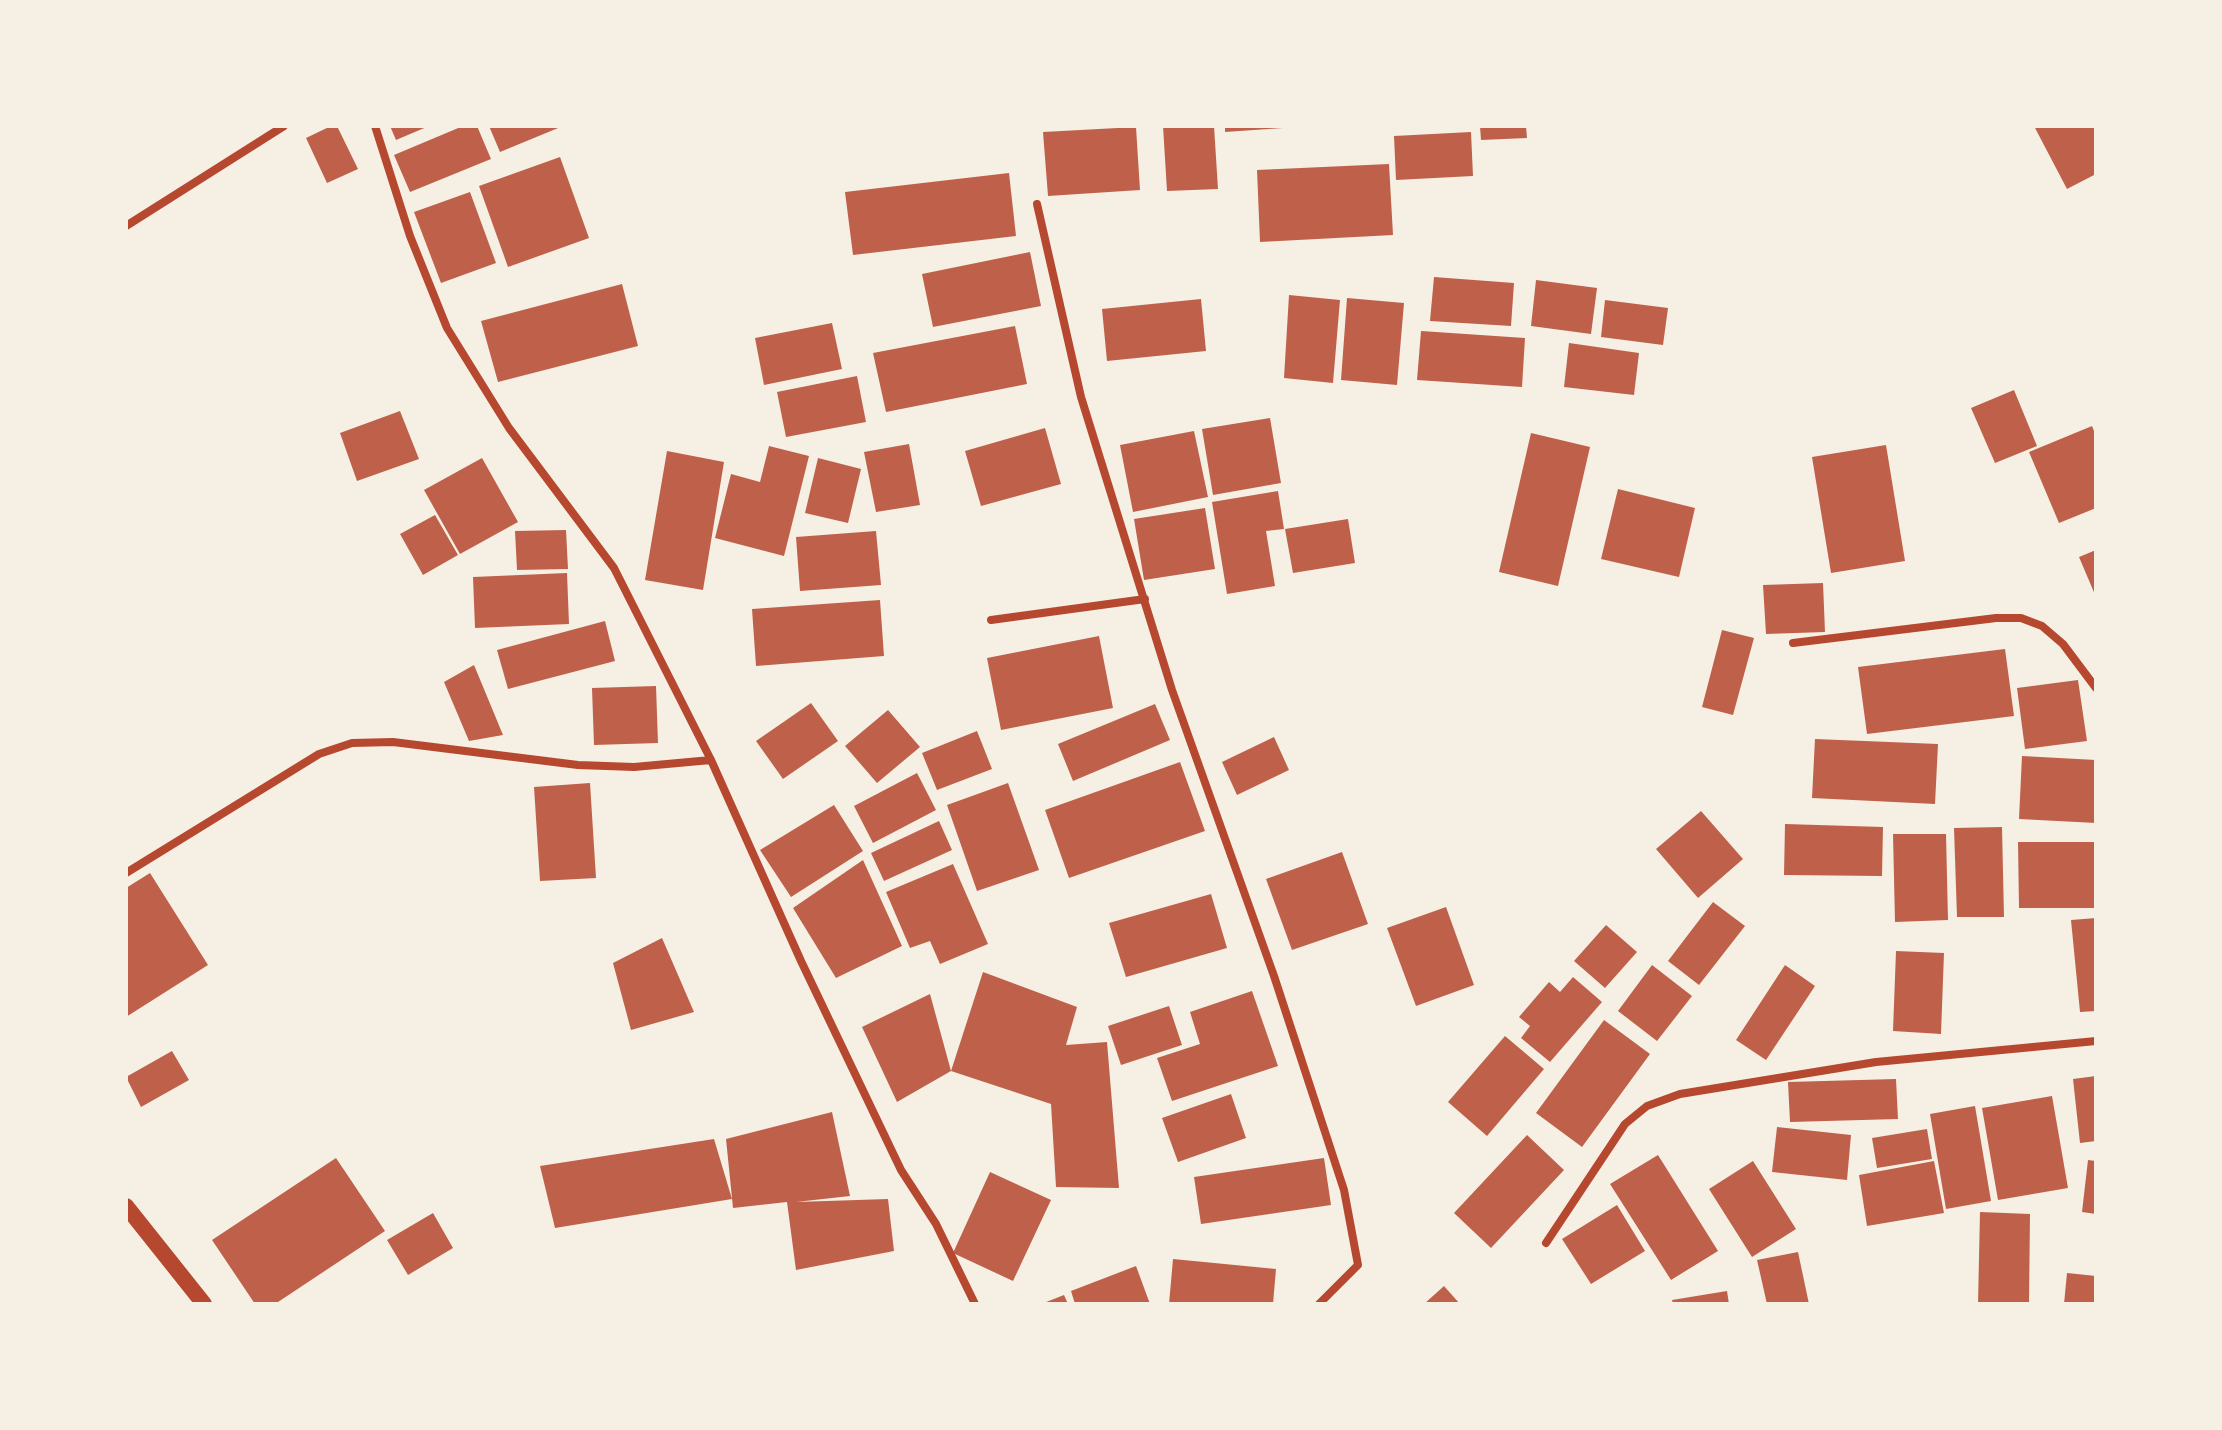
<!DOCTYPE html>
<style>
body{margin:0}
#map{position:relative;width:2222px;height:1430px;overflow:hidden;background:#f6efe4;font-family:Helvetica,sans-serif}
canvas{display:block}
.frame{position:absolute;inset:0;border:128px solid #f6efe4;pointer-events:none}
</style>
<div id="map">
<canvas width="2222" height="1430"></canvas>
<div class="frame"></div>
</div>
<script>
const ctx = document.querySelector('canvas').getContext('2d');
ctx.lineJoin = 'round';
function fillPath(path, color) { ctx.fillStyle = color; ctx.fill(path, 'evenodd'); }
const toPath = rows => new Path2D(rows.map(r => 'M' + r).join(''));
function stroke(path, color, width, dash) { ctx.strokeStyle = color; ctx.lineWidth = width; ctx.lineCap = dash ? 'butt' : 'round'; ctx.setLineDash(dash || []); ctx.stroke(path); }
const building = toPath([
 [331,126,337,126,358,169,327,183,306,138],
 [390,126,429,126,396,140],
 [463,126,477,126,491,159,410,192,394,155],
 [489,126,563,126,500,152],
 [1163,126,1214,126,1218,189,1167,191],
 [1225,126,1283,126,1283,128,1225,132],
 [1480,126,1526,126,1527,138,1481,140],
 [2034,126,2096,126,2096,174,2067,189],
 [1136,127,1140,190,1048,196,1043,132],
 [1471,132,1473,176,1396,180,1394,136],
 [560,157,589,238,508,267,479,186],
 [1389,164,1393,235,1260,242,1257,170],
 [1009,173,1016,236,853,255,845,192],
 [470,192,496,263,441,283,414,212],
 [1030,252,1041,306,933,327,922,274],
 [1434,277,1514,283,1511,326,1430,321],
 [1536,280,1597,288,1591,334,1531,326],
 [622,284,638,346,498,382,481,321],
 [1289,295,1340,300,1333,383,1284,378],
 [1347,298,1404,303,1397,385,1341,380],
 [1201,299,1206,351,1107,361,1102,309],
 [1605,300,1668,308,1663,345,1601,337],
 [832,323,842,369,764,385,755,338],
 [1015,326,1027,384,886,412,873,353],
 [1421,331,1525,338,1522,387,1417,380],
 [1569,343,1639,353,1634,395,1564,387],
 [857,376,866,422,786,437,777,392],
 [2014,390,2037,446,1995,463,1971,408],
 [400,411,419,459,357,481,340,433],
 [1270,418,1281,483,1213,495,1202,429],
 [2092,426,2096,436,2096,508,2059,523,2029,452],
 [1045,428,1061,484,981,506,965,451],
 [1194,431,1208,497,1133,512,1120,445],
 [1531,433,1590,447,1558,586,1499,572],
 [909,444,920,505,876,512,864,452],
 [1886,445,1905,561,1831,573,1812,457],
 [769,446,809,456,784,556,715,538,731,474,760,482],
 [667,451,724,462,703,590,645,580],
 [482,458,518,522,460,554,424,490],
 [818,458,861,469,848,523,805,513],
 [1618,489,1695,508,1679,577,1601,559],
 [1278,491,1284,529,1266,531,1275,586,1227,594,1212,502],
 [1205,508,1215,569,1144,580,1134,519],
 [435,515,458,555,423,575,400,534],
 [1348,519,1355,563,1293,573,1285,529],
 [566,530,568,569,517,570,515,531],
 [876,531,881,585,800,591,796,537],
 [2096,550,2096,597,2079,557],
 [567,573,569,624,475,628,473,577],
 [1823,583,1825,632,1766,634,1763,585],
 [880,600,884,656,756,666,752,609],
 [605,621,615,661,508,689,497,650],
 [1722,630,1754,638,1733,715,1702,707],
 [1099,636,1113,708,1001,730,987,658],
 [2005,649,2014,716,1867,734,1858,667],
 [474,665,503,735,469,741,444,682],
 [2078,680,2087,741,2025,749,2017,688],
 [656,686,658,743,594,745,592,688],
 [811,703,838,741,783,779,756,741],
 [1155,704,1170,740,1073,781,1058,744],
 [888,710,920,747,877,783,845,746],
 [977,731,992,769,937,790,922,753],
 [1274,737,1289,770,1237,795,1222,762],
 [1815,739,1938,744,1935,804,1812,798],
 [2022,756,2096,760,2096,823,2019,819],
 [1180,762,1205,831,1069,878,1045,810],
 [917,773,936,810,873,843,854,806],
 [590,783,596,878,540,881,534,787],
 [1008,783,1039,870,977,891,947,805],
 [834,805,863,851,791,897,760,850],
 [1701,811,1743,859,1698,898,1656,849],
 [939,821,952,850,884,881,871,853],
 [1785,824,1883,827,1882,876,1784,875],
 [2002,827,2004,917,1957,917,1954,828],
 [1893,834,1946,834,1948,920,1895,922],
 [2018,842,2096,842,2096,908,2019,908],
 [1342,852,1368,924,1292,950,1266,879],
 [863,860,902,946,836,978,793,908],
 [953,864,988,944,940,964,930,941,910,948,886,892],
 [150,873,208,965,126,1017,126,888],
 [1211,894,1227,948,1126,977,1109,923],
 [1713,902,1745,926,1699,985,1668,961],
 [1446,907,1474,985,1416,1006,1387,928],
 [2096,918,2096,1011,2080,1012,2071,920],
 [1606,925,1637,952,1605,988,1574,961],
 [662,938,694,1012,631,1030,613,963],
 [1896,951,1944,953,1941,1034,1893,1031],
 [1652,965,1692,996,1657,1041,1618,1011],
 [1785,965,1815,986,1766,1060,1736,1040],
 [983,972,1077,1007,1066,1045,1107,1042,1119,1188,1056,1187,1051,1104,951,1071],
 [1573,977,1602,1002,1550,1062,1521,1038,1530,1026,1519,1017,1549,982,1560,992],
 [1252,991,1278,1066,1172,1101,1157,1058,1200,1044,1190,1012],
 [930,994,951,1071,897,1102,862,1027],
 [1169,1006,1182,1045,1121,1065,1108,1026],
 [1604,1020,1650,1054,1582,1147,1536,1113],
 [1505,1036,1544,1069,1487,1136,1448,1102],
 [172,1051,189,1080,141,1107,126,1077],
 [2096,1076,2096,1141,2080,1143,2073,1079],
 [1896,1079,1898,1119,1790,1122,1788,1082],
 [1231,1094,1246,1138,1178,1162,1162,1118],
 [2052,1096,2068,1188,1998,1200,1982,1108],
 [1975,1106,1991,1201,1946,1209,1930,1114],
 [832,1112,850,1196,796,1202,888,1199,894,1251,796,1270,787,1202,733,1208,726,1139],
 [1777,1127,1851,1135,1847,1180,1772,1172],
 [1927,1129,1932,1159,1877,1168,1872,1138],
 [1527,1135,1564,1170,1491,1248,1454,1213],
 [714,1139,732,1199,555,1228,540,1166],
 [1658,1155,1718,1251,1671,1280,1610,1184],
 [336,1158,385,1231,275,1304,255,1304,212,1240],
 [1324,1158,1331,1205,1201,1224,1194,1177],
 [2088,1160,2096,1161,2096,1214,2082,1212],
 [1753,1161,1796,1229,1752,1257,1709,1189],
 [1934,1161,1944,1213,1867,1226,1859,1175],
 [990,1172,1051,1200,1013,1281,953,1253],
 [1617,1205,1645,1251,1591,1284,1562,1239],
 [1980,1212,2030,1214,2029,1304,1978,1304],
 [433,1213,453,1248,408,1275,387,1240],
 [1798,1252,1809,1304,1767,1304,1757,1260],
 [1173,1259,1276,1269,1273,1304,1169,1304],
 [1136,1266,1150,1304,1075,1304,1071,1291],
 [2067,1273,2096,1276,2096,1304,2064,1304],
 [1444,1286,1460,1304,1424,1304],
 [1727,1291,1729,1304,1673,1304,1672,1300],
 [1064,1295,1068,1304,1041,1304]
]);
const minor = toPath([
 [375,126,410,236,447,328,509,428,614,568,711,760,801,961,901,1170,936,1224,975,1304],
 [1037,204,1081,397,1172,690,1274,976,1344,1190,1358,1265,1319,1304],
 [126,226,284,126],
 [991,620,1145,599],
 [1793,643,1996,618,2021,618,2042,626,2063,644,2096,688],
 [126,873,319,754,352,743,393,742,578,765,634,767,711,760],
 [1546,1243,1625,1124,1647,1106,1680,1094,1876,1062,2096,1041]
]);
const secondary = toPath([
 [126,1206,204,1304]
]);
fillPath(building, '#bf614a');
stroke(minor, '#b5482f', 8);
stroke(secondary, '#b5482f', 16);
</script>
